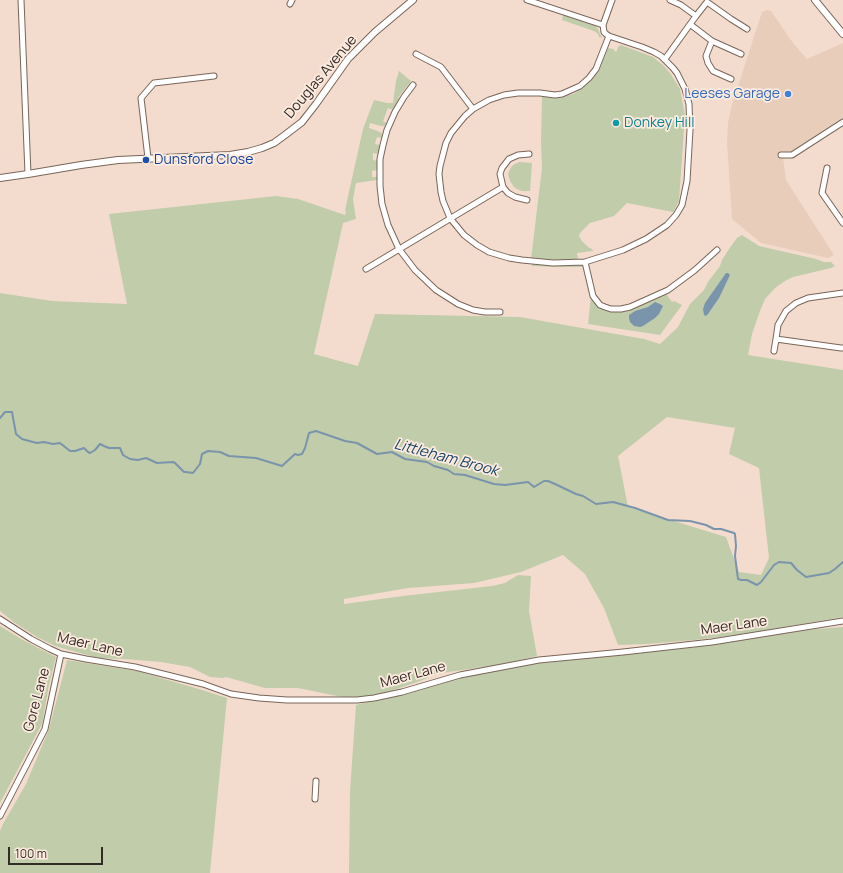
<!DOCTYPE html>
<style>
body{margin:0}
#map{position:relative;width:843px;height:873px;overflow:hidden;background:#f3dcce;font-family:Manrope,sans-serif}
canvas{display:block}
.scale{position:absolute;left:8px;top:847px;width:95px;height:18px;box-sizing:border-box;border:2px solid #332b26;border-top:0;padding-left:5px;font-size:12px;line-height:14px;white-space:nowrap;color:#332b26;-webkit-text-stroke:3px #fdebdf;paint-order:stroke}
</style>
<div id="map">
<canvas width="843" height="873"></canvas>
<div class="scale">100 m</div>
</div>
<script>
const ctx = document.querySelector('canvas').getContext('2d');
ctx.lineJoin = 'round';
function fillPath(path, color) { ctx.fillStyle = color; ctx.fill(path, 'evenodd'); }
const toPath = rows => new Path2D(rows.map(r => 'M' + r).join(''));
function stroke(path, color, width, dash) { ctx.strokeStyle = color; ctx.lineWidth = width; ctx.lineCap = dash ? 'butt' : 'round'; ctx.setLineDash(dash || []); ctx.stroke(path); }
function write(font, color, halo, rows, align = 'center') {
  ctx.font = font + ' Manrope,sans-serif'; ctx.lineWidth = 3.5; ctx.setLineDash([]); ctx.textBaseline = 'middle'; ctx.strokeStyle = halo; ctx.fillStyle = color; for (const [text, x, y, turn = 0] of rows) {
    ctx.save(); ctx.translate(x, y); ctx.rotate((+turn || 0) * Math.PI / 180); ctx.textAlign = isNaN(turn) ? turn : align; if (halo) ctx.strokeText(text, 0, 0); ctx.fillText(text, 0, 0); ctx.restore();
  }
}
const built = toPath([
 [767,10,771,11,793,43,807,59,843,43,843,117,783,157,786,180,834,255,828,258,761,243,732,219,727,143,728,123,732,105,762,12]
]);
const green = toPath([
 [563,15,596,26,596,27,598,29,600,34,602,38,599,37,598,34,594,31,562,20],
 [621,45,653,57,663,65,670,73,680,89,683,105,685,115,679,201,673,212,627,203,614,216,590,223,580,233,579,236,582,241,588,247,592,249,593,251,577,253,578,260,583,267,561,267,532,266,531,259,542,168,541,144,542,96,561,97,573,94,580,90,592,80,598,73,608,48,613,49,616,52,619,46],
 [399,71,411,81,398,98,399,99,393,110,388,108,383,121,387,123,384,126,381,126,370,123,369,128,380,132,382,134,382,138,377,137,375,144,380,145,379,154,373,153,373,160,378,161,377,170,372,171,372,177,377,177,377,180,356,183,353,199,356,219,343,223,314,354,358,366,375,314,520,317,644,339,660,344,678,327,690,304,704,290,708,282,720,266,722,260,729,249,737,238,742,235,759,246,816,259,824,262,831,262,835,266,831,268,793,277,785,281,775,288,765,299,760,311,752,334,748,355,843,370,843,617,738,635,694,640,647,644,618,645,604,608,585,574,563,555,521,572,474,583,408,588,344,599,344,604,403,596,492,586,505,583,518,575,531,576,529,611,537,656,484,669,483,667,435,674,423,680,388,692,367,696,347,698,298,688,265,688,226,677,223,678,210,677,190,667,161,662,125,659,98,658,55,646,37,637,15,623,0,611,0,293,52,301,127,304,109,214,276,196,298,199,345,215,346,212,345,210,363,129,374,100,387,103,393,103,396,81],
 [667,417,735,428,729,454,759,468,769,558,761,575,739,572,726,537,628,507,618,456],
 [519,162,532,163,530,191,522,191,517,189,514,187,510,181,508,174,510,169,513,165],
 [660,295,667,295,672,302,674,301,682,305,660,335,588,324,591,296,597,306,605,310,618,311],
 [0,626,23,640,56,657,49,685,42,724,0,803],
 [843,627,843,873,349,873,350,791,356,705,382,698,409,693,460,677,542,662,711,644,804,630],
 [67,660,137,671,202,690,227,698,210,873,0,873,0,831,3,824,26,784,49,729]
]);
const water = toPath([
 [726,273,728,273,730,275,719,298,708,314,706,316,704,315,703,309,705,303],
 [655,302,660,304,663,306,659,314,655,318,643,326,640,327,634,326,630,322,629,318,629,315,635,311,648,307]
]);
const stream = toPath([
 [0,418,5,412,12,412,16,434,22,439,33,442,37,443,44,442,53,444,60,443,70,451,75,451,84,448,88,452,90,453,95,450,100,444,104,446,109,448,120,448,123,455,130,459,138,460,146,458,157,463,173,462,175,463,184,472,186,472,193,473,200,464,202,454,208,451,220,452,229,456,256,458,282,466,295,454,298,455,302,454,305,448,309,433,316,431,345,441,357,443,377,454,392,452,405,459,427,462,434,466,448,470,454,474,465,475,494,484,505,485,528,482,534,487,544,481,548,481,555,484,576,494,583,496,596,504,613,502,635,508,668,520,690,521,706,525,714,529,721,529,734,533,735,534,736,546,735,556,738,579,741,580,747,580,757,585,761,582,774,565,779,562,791,563,797,570,806,577,829,573,835,569,843,562]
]);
const minor = toPath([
 [21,0,28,174],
 [527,0,603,25],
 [670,0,681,5,696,16],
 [290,4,292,0],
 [691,25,712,41,741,54],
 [609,36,596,69,589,78,580,86,562,94,555,95,540,93,518,93,504,95,489,100,473,109,465,116,451,133,446,143,440,166,439,174,441,192,443,201,450,218,464,235,477,245,489,252,509,258,522,260,553,263,585,262,623,250,646,239,667,225,676,215,682,205,687,181,690,130,689,104,685,89,677,73,673,68,661,56,654,52,642,47,609,36,606,34,604,32,603,25,612,0],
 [712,41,706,56,708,63,713,71,731,79],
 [416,54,441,67,473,109],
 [665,59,696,16,707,2,731,19,747,29],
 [413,85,404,97,395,112,387,130,383,145,380,159,380,186,382,204,388,225,399,249,415,270,436,290,458,304,473,310,485,312,500,312],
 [781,155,792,155,843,122],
 [148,158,141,98,154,83,214,76],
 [827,168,822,193,843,223],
 [527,200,515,197,508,193,503,187,500,174,502,168,509,159,518,155,529,154],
 [585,262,593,296,600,305,605,307,611,309,621,309,630,307,668,290,695,270,717,250],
 [366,269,503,187],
 [843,293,808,298,796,303,786,311,778,325,776,339,841,348,843,348],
 [774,351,776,339],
 [0,619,31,639,50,649,61,654,86,659,135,667,203,684,231,694,259,698,287,700,357,700,374,698,402,692,460,675,539,660,623,652,712,642,843,621],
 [315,799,316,781],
 [0,816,45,729,61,654]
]);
const tertiary = toPath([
 [815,0,843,34],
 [0,178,28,174,81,165,118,160,230,155,248,152,262,148,274,143,285,135,302,122,316,104,348,59,375,32,413,0]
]);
const markers = [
 [788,94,4,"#3f7fe0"],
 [616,123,4,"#0f9aa8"],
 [146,160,4,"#1a4fb4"]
];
const streetNames = [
 ["Douglas Avenue",321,77,-50],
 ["Maer Lane",734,626,-8],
 ["Maer Lane",90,645,13],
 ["Maer Lane",413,675,-15],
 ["Gore Lane",37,700,-75]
];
const shopNames = [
 ["Leeses Garage",780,94]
];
const cultureNames = [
 ["Donkey Hill",624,123]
];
const transitNames = [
 ["Dunsford Close",154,160]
];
const waterNames = [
 ["Littleham Brook",446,458,15]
];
fillPath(built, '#e9cdbb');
fillPath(green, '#c1ccab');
fillPath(water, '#7a94ac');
stroke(stream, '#7a94ac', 2);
stroke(minor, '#796659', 7);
stroke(tertiary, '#796659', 8);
stroke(minor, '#fff', 5);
stroke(tertiary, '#fff', 6);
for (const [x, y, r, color] of markers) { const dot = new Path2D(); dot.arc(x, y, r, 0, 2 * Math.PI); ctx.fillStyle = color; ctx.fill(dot); stroke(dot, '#fdebdf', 1.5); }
write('14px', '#332b26', '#fdebdf', streetNames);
write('14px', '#366cbe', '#fdebdf', shopNames, 'right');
write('14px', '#0d838f', '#fdebdf', cultureNames, 'left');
write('14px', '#164399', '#fdebdf', transitNames, 'left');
write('italic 15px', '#194568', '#fdebdf', waterNames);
</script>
